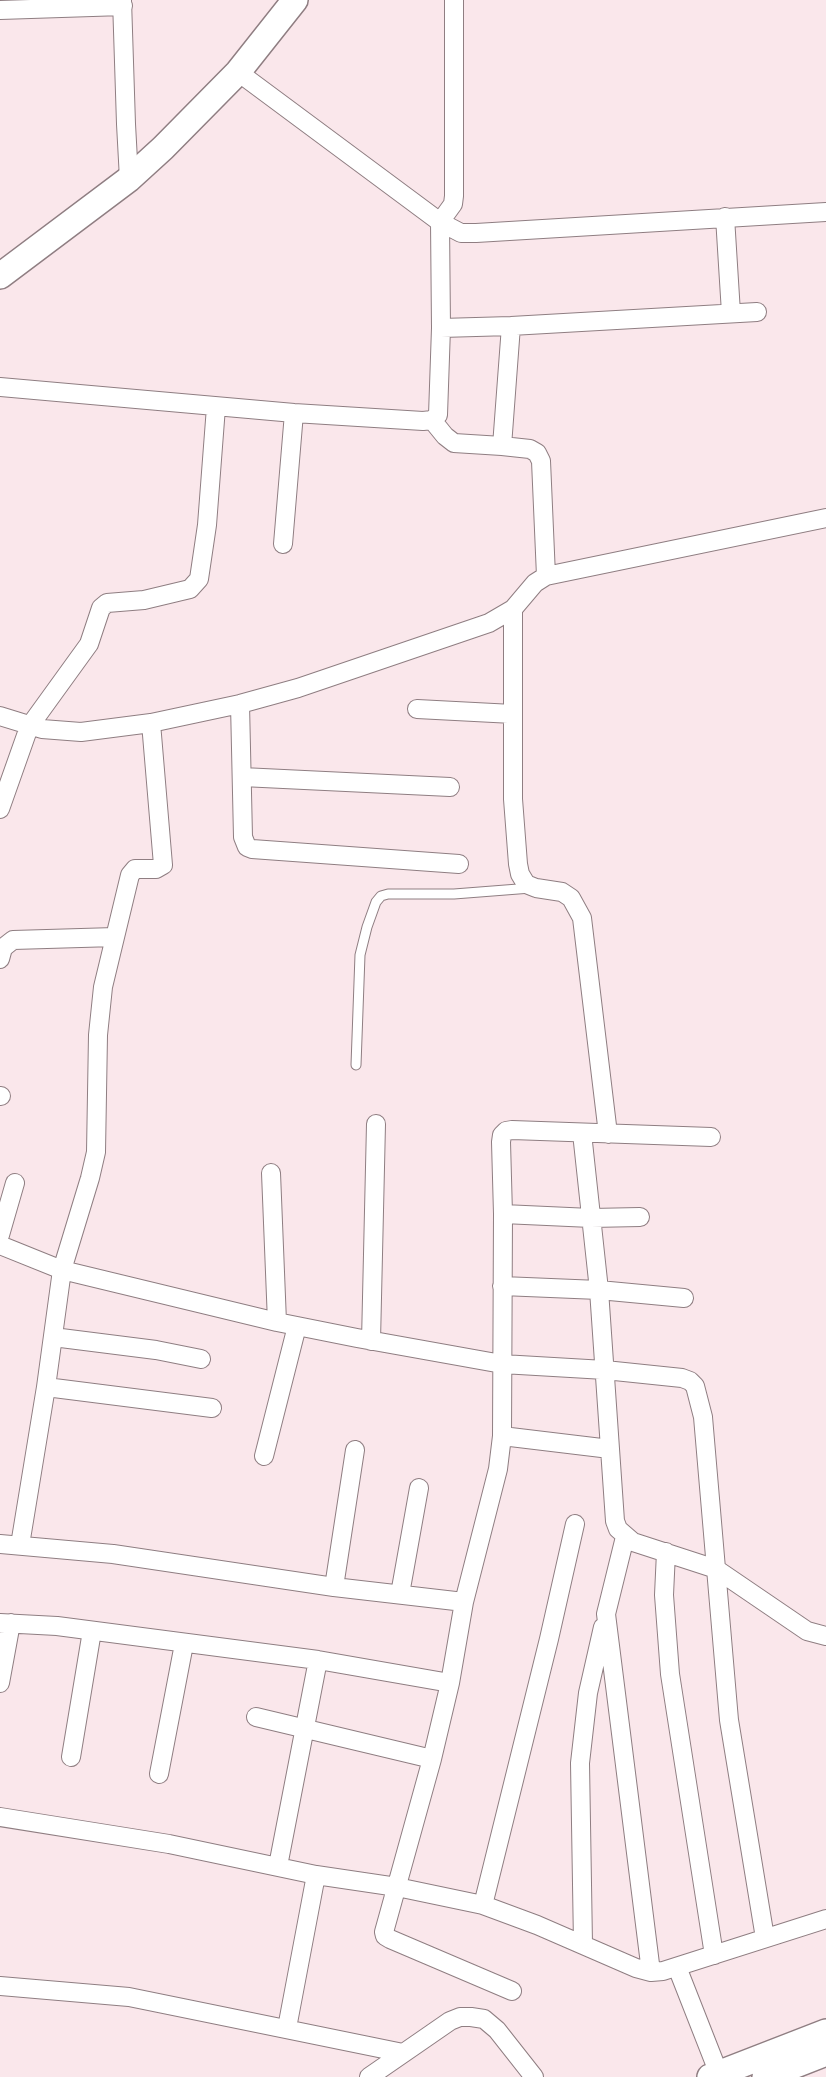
<!DOCTYPE html>
<style>
body{margin:0}
canvas{display:block;background:#fae7eb}
</style>
<canvas width="826" height="2077"></canvas>
<script>
const ctx = document.querySelector('canvas').getContext('2d');
ctx.lineJoin = 'round';
const toPath = rows => new Path2D(rows.map(r => 'M' + r).join(''));
function stroke(path, color, width, dash) { ctx.strokeStyle = color; ctx.lineWidth = width; ctx.lineCap = dash ? 'butt' : 'round'; ctx.setLineDash(dash || []); ctx.stroke(path); }
const lane = toPath([
 [356,1065,360,955,367,927,376,902,381,896,388,894,454,894,531,888]
]);
const street = toPath([
 [122,0,126,124,129,179],
 [0,10,123,6],
 [238,72,440,222,461,233,476,233,826,212],
 [725,217,731,313],
 [511,326,502,446,530,449,537,453,541,461,546,576],
 [441,328,511,326,757,312],
 [0,387,294,413,423,421,432,420,438,415,441,328,440,222,453,204,454,196,454,0],
 [432,420,445,436,454,443,502,446],
 [283,544,294,413],
 [513,609,513,799,518,864,520,874,526,884,536,888,562,892,571,898,582,918,608,1134],
 [240,704,243,837,247,847,252,849,459,864],
 [417,709,513,714],
 [0,716,42,729,81,732,151,723,240,704,298,688,489,623,513,609,535,583,546,576,826,518],
 [242,777,450,787],
 [0,809,29,727,89,644,101,608,107,603,144,600,190,589,199,579,207,525,216,407],
 [0,959,3,948,13,940,115,937],
 [0,1096,1,1096],
 [582,1133,599,1290,615,1521,618,1529,633,1542,716,1569,807,1631,826,1636],
 [271,1173,277,1322],
 [503,1214,591,1218,640,1217],
 [0,1235,15,1183],
 [0,1245,62,1270,277,1322,357,1338,502,1364,605,1370,682,1378,690,1381,695,1386,703,1417,729,1720,765,1938],
 [502,1286,599,1290,684,1298],
 [53,1337,156,1350,201,1359],
 [371,1341,376,1124],
 [46,1387,212,1408],
 [502,1436,610,1449],
 [264,1456,297,1326],
 [625,1537,606,1614,651,1972],
 [0,1544,113,1554,334,1587,464,1602],
 [20,1545,46,1387,62,1270,90,1178,96,1152,98,1035,103,987,130,875,135,869,156,869,163,865,151,723],
 [666,1552,664,1595,670,1674,714,1955],
 [334,1587,355,1450],
 [400,1594,419,1488],
 [0,1623,57,1626,318,1660,450,1683],
 [0,1683,11,1623],
 [256,1717,432,1759],
 [71,1757,92,1631],
 [159,1774,184,1644],
 [0,1817,169,1844,316,1875,397,1887,483,1905,537,1925,636,1968,651,1972,663,1971,826,1919],
 [278,1866,318,1660],
 [483,1905,549,1639,575,1524],
 [583,1944,580,1763,588,1693,603,1627],
 [677,1967,719,2074],
 [0,1986,129,1997,403,2053],
 [512,1991,390,1939,385,1936,384,1932,432,1759,450,1683,464,1602,498,1469,502,1436,503,1214,501,1142,502,1135,506,1131,512,1130,711,1137],
 [287,2028,316,1875],
 [369,2077,450,2021,460,2017,471,2017,484,2019,497,2030,534,2077]
]);
const secondary = toPath([
 [0,276,129,179,163,148,238,72,295,0],
 [710,2077,826,2032],
 [765,2077,826,2053]
]);
stroke(lane, '#8f7e82', 11);
stroke(street, '#8f7e82', 20);
stroke(secondary, '#8f7e82', 28);
stroke(lane, '#fff', 9);
stroke(street, '#fff', 18);
stroke(secondary, '#fff', 25);
</script>
